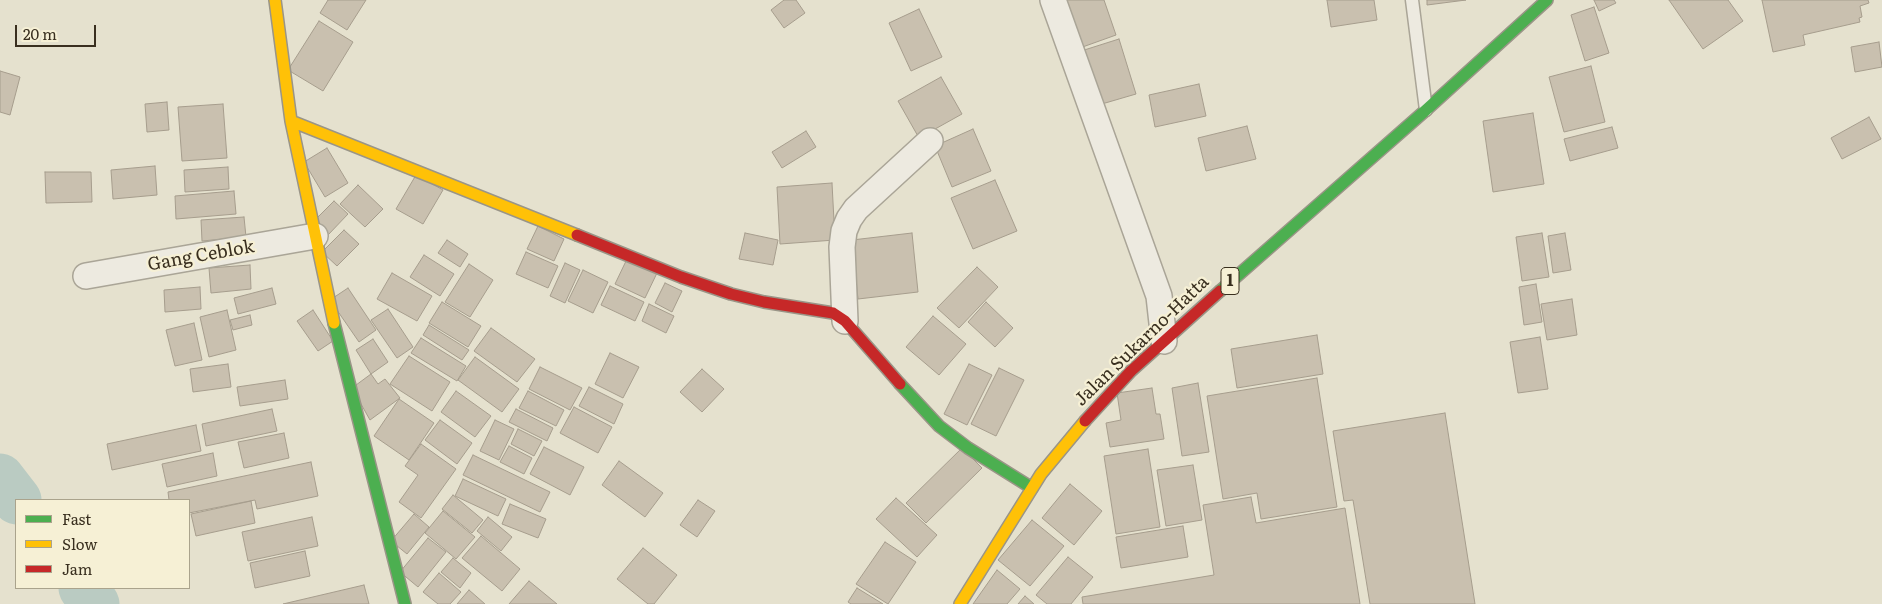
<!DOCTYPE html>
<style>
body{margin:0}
#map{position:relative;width:1882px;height:604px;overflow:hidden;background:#e5e1ce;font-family:Literata,serif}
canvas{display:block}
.legend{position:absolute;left:15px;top:499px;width:175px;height:90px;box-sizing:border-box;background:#f6f0d5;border:1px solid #aaa38c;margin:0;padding:6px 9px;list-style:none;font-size:15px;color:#392f1f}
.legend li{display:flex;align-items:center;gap:10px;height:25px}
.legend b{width:25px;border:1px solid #aaa38c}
.scale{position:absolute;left:15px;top:25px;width:81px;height:22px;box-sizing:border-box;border:2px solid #392f1f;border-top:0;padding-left:6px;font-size:15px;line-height:18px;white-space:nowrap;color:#392f1f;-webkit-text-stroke:4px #f6f0d5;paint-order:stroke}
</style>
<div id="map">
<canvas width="1882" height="604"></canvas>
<ul class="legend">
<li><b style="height:6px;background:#4caf50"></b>Fast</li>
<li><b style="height:6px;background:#ffc107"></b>Slow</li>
<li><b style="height:6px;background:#c62828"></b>Jam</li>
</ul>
<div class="scale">20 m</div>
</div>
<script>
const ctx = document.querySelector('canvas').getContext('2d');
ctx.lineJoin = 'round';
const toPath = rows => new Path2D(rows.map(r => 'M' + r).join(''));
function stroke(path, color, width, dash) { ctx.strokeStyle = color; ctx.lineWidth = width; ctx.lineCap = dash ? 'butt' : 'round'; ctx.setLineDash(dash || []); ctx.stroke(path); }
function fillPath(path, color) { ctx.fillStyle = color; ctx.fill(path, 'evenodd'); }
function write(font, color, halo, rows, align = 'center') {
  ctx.font = font + ' Literata,serif'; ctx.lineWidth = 4.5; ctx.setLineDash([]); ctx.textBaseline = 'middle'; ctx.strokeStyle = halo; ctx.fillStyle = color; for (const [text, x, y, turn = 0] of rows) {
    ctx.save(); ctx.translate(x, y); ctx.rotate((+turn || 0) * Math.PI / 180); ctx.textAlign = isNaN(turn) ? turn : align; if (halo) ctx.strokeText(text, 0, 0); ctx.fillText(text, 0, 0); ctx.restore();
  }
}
const river = toPath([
 [0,478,17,500],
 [83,588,95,604]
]);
const building = toPath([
 [328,0,366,0,347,30,320,13,328,0],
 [784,0,796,0,805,13,784,28,771,10,784,0],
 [1062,0,1104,0,1116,35,1077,49,1062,0],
 [1327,0,1374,0,1377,20,1331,27,1327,0],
 [1427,0,1466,0,1427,5,1427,0],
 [1594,0,1614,0,1616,3,1599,11,1594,0],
 [1669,0,1728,0,1743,21,1703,49,1669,0],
 [1762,0,1868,0,1869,3,1860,6,1862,17,1859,18,1860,22,1803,35,1805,45,1773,52,1762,0],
 [1594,7,1609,53,1585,61,1571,15,1594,7],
 [919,9,942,57,911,71,889,23,919,9],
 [319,21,353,42,323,91,288,70,319,21],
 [1119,39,1136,94,1095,106,1078,52,1119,39],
 [1879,42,1882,67,1855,72,1851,47,1879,42],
 [1591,66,1605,122,1564,132,1549,77,1591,66],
 [0,71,20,77,10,115,0,112,0,71],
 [941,77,962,114,919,138,898,101,941,77],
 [1199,84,1206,116,1155,127,1149,95,1199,84],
 [167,102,169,130,147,132,145,104,167,102],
 [223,104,227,158,182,161,178,107,223,104],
 [1533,113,1544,184,1493,192,1483,121,1533,113],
 [1869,117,1881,139,1842,159,1831,138,1869,117],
 [1247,126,1256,159,1206,171,1198,138,1247,126],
 [1612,127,1618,148,1570,161,1564,139,1612,127],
 [973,129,991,171,952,187,935,146,973,129],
 [806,131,816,147,782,168,772,152,806,131],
 [327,148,348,183,325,197,304,162,327,148],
 [155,166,157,195,113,199,111,170,155,166],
 [228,167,229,189,185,192,184,170,228,167],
 [45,172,91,172,92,202,46,203,45,172],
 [416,175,443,190,423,224,396,209,416,175],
 [995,180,1017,231,973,249,951,198,995,180],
 [832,183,835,240,780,244,777,187,832,183],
 [358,185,383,209,365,227,340,204,358,185],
 [234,191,236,214,176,219,175,196,234,191],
 [334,201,348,214,328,235,314,221,334,201],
 [244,217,246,237,202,241,201,220,244,217],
 [538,226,564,239,554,261,527,249,538,226],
 [344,230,359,244,337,266,322,252,344,230],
 [745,233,778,240,773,265,739,259,745,233],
 [912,233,918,292,858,299,852,240,912,233],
 [1542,233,1549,277,1522,281,1516,237,1542,233],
 [1565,233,1571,270,1553,273,1548,236,1565,233],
 [447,240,468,254,460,267,438,253,447,240],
 [526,252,558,266,548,288,516,274,526,252],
 [424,255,454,274,440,296,410,277,424,255],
 [627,259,657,273,645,298,615,284,627,259],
 [565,263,580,270,565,303,550,296,565,263],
 [469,264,493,280,470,317,445,302,469,264],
 [250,265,251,289,211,293,209,268,250,265],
 [977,267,998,287,959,328,937,308,977,267],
 [583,270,608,282,593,313,568,301,583,270],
 [392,273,432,296,417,321,377,299,392,273],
 [665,283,682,291,672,312,655,303,665,283],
 [1536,284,1542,322,1524,325,1519,287,1536,284],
 [610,286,644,302,635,321,601,305,610,286],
 [200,287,201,309,165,312,164,290,200,287],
 [272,288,276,304,238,314,234,298,272,288],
 [348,288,376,330,359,342,330,300,348,288],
 [1572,299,1577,335,1547,340,1541,304,1572,299],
 [442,302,481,326,468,347,429,323,442,302],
 [986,302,1013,328,995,347,968,322,986,302],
 [649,304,674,316,666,333,642,321,649,304],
 [388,309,413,347,397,358,371,320,388,309],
 [227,310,236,350,209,357,200,317,227,310],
 [313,310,333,341,318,351,297,321,313,310],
 [250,315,252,325,233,330,230,320,250,315],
 [933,316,966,344,939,375,906,347,933,316],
 [194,323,202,360,175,366,166,330,194,323],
 [429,325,469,350,462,360,423,335,429,325],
 [491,328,535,359,517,382,474,351,491,328],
 [1317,335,1323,374,1237,388,1231,349,1317,335],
 [1540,337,1548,389,1518,393,1510,342,1540,337],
 [421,338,466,366,457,381,411,353,421,338],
 [373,339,388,362,371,374,356,350,373,339],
 [610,353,639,367,623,398,595,384,610,353],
 [409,356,450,382,432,411,390,384,409,356],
 [475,357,519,389,502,412,458,380,475,357],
 [228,364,231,387,193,392,190,369,228,364],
 [969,364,992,375,967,425,944,414,969,364],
 [540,367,582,388,570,410,529,389,540,367],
 [999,368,1024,380,996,436,971,424,999,368],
 [702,369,724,389,702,412,680,392,702,369],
 [371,374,378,384,385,379,400,398,370,420,352,388,371,374],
 [1317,378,1337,507,1261,519,1257,493,1223,499,1207,396,1317,378],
 [285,380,288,399,240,406,237,387,285,380],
 [1198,383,1209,452,1182,456,1172,388,1198,383],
 [589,387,623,404,614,424,579,406,589,387],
 [1152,388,1156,414,1160,414,1164,439,1110,447,1106,423,1121,420,1117,393,1152,388],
 [456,391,491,416,475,437,441,412,456,391],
 [528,391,564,410,556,426,519,408,528,391],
 [399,399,434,423,409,460,374,436,399,399],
 [574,407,612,427,598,453,560,433,574,407],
 [272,409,277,431,206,446,202,424,272,409],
 [516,409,553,428,547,441,509,422,516,409],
 [1445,413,1475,604,1370,604,1353,500,1344,501,1333,431,1445,413],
 [440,420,472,443,457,464,425,440,440,420],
 [495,420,514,429,499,460,480,451,495,420],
 [196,425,201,451,112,470,107,444,196,425],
 [518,429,542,441,534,456,511,444,518,429],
 [284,433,289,458,244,468,238,442,284,433],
 [421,444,456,469,421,518,399,502,418,475,405,466,421,444],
 [509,446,532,458,524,474,500,462,509,446],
 [544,447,584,467,570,495,530,474,544,447],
 [962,448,982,468,926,523,906,503,962,448],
 [1148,449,1160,527,1116,534,1104,456,1148,449],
 [213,453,217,476,167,487,162,464,213,453],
 [473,455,550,492,540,512,463,475,473,455],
 [619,461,663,493,645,517,602,485,619,461],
 [311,462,318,496,257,509,255,500,189,513,189,500,169,500,168,492,311,462],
 [1193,465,1202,520,1166,526,1157,470,1193,465],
 [463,479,506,499,498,516,455,496,463,479],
 [1070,484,1102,511,1074,545,1042,518,1070,484],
 [453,495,483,520,472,533,442,509,453,495],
 [1251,497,1256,523,1345,508,1360,604,1083,604,1082,597,1214,575,1203,505,1251,497],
 [896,498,937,535,917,557,876,519,896,498],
 [698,500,715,511,697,537,680,525,698,500],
 [251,501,255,523,196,536,191,514,251,501],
 [510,504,546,519,538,538,502,524,510,504],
 [443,511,475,537,456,559,425,533,443,511],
 [414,514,429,527,407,554,391,541,414,514],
 [312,517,318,546,248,561,242,532,312,517],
 [488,517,512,537,501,551,477,531,488,517],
 [1032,520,1064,546,1030,586,998,560,1032,520],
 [1183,526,1188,557,1121,568,1116,537,1183,526],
 [481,536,520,569,502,591,462,558,481,536],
 [428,538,446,552,418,587,400,572,428,538],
 [885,542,916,562,888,604,856,584,885,542],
 [643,548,677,575,654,604,648,604,617,579,643,548],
 [305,551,310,576,255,588,250,563,305,551],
 [1068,557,1093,577,1071,604,1047,604,1036,595,1068,557],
 [453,558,471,573,460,588,441,572,453,558],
 [997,570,1020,589,1007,604,973,604,997,570],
 [439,573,461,592,450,604,438,604,423,592,439,573],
 [529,581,557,604,509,604,529,581],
 [364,585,369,604,283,604,364,585],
 [857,588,883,604,851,604,848,602,857,588],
 [469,590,485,604,457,604,469,590],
 [1025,596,1034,604,1018,604,1025,596]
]);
const lane = toPath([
 [1412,0,1426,110]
]);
const street = toPath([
 [1053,0,1159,296,1164,341],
 [86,276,315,236],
 [845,321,842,247,844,231,849,219,856,209,930,141]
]);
const fast = toPath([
 [1220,291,1426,110,1547,0],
 [334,323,405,604],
 [900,384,939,426,968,448,1032,488]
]);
const slow = toPath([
 [275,0,291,121,334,323],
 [291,121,577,235],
 [960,604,1041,474,1085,421]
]);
const jam = toPath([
 [577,235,681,277,731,294,764,302,833,313,845,321,900,384],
 [1085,421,1131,371,1220,291]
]);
const shields = [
 [1230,281,18]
];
const shieldNames = [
 ["1",1230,281]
];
const streetNames = [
 ["Gang Ceblok",201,256,-10],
 ["Jalan Sukarno-Hatta",1142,341,-44]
];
stroke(river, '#bacbc2', 49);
fillPath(building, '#c9c0af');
stroke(building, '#a69d8d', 1);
stroke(lane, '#aaa597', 15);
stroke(street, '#aaa597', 28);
stroke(fast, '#9a9587', 14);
stroke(slow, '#9a9587', 14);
stroke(jam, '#9a9587', 14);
stroke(lane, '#edeae0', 12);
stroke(street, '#edeae0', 25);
stroke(fast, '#4caf50', 11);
stroke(slow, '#ffc107', 11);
stroke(jam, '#c62828', 11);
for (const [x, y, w] of shields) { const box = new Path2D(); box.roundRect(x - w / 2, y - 13.5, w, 27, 4); ctx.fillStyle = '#f6f0d5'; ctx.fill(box); stroke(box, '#392f1f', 1); }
write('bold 16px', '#392f1f', null, shieldNames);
write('18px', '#392f1f', '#f6f0d5', streetNames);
</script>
